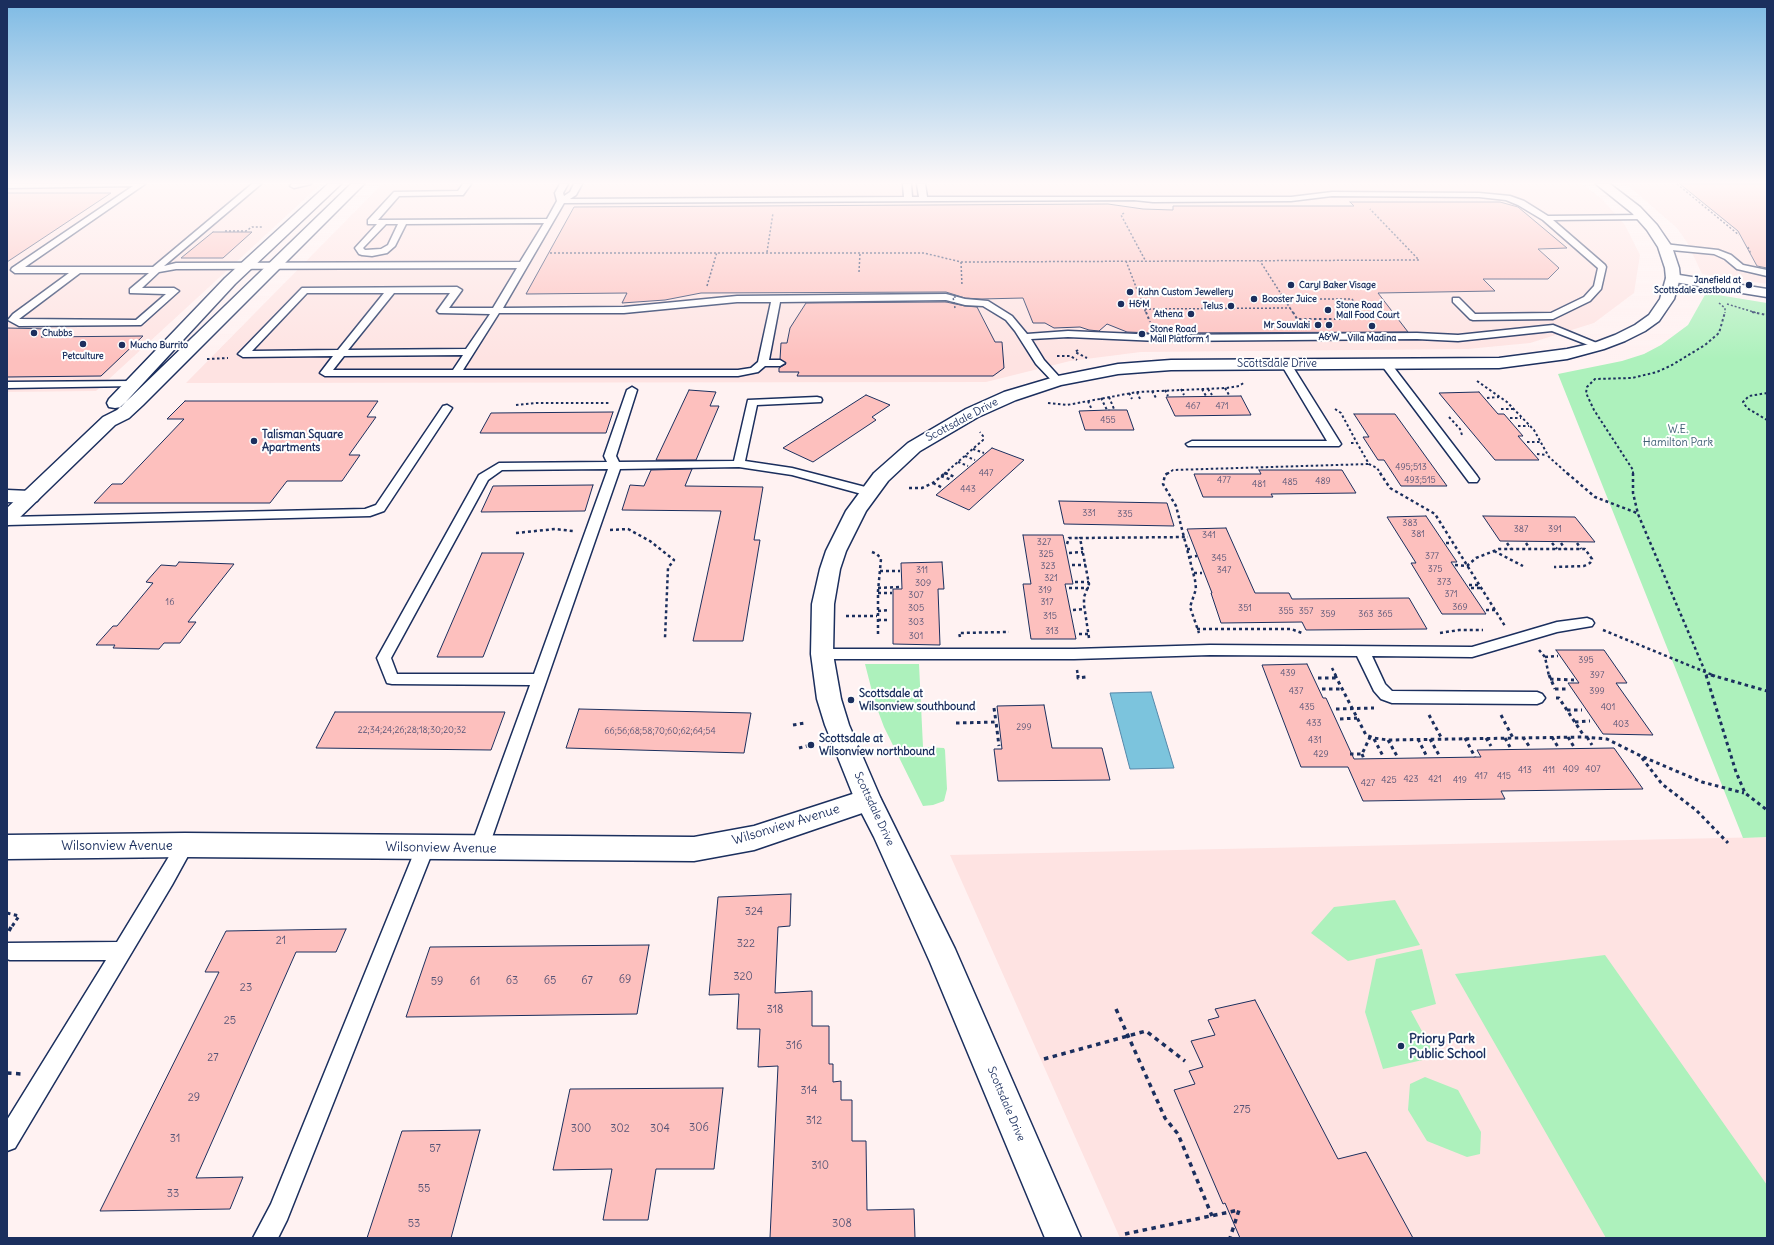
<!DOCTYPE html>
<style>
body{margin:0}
#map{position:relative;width:1774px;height:1245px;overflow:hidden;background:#fff2f2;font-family:Delius,sans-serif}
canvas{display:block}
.frame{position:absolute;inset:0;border:8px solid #1b2f5e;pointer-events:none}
</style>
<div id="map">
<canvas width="1774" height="1245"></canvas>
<div class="frame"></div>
</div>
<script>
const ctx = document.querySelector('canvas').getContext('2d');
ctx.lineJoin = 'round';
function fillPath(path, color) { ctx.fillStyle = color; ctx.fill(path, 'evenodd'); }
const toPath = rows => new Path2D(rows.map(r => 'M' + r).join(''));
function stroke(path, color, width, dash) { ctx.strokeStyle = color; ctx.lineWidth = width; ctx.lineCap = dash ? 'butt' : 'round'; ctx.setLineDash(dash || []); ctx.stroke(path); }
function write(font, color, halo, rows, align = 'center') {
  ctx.font = font + ' Delius,sans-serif'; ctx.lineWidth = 4; ctx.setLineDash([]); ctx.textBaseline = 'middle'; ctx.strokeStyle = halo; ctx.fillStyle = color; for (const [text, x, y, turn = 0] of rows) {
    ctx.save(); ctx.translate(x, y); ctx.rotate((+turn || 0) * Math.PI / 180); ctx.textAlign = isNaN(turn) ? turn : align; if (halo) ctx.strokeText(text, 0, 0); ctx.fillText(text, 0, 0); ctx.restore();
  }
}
const built = toPath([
 [7,184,321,184,96,391,7,392],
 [382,184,1582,184,1601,198,1625,225,1640,255,1634,293,1594,323,1530,343,1468,349,1141,352,1070,361,986,382,186,383],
 [1626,184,1767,184,1767,284,1702,274,1688,244,1677,228],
 [1767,837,1767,1238,1120,1238,950,855]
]);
const green = toPath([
 [1706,293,1767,303,1767,837,1743,838,1558,374,1622,361,1644,354,1661,345,1688,325],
 [865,664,919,664,923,747,944,748,945,750,947,789,944,801,933,805,923,806,884,727,875,703],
 [1395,900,1420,945,1348,961,1311,933,1334,907],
 [1422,949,1436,1004,1411,1011,1436,1057,1383,1069,1365,1012,1376,959],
 [1605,955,1767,1185,1767,1238,1606,1238,1455,974],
 [1425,1077,1458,1090,1481,1132,1480,1154,1467,1157,1427,1141,1408,1110,1410,1084]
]);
const water = toPath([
 [1151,692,1174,768,1130,769,1110,693,1151,692]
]);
const building = toPath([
 [1680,184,1767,184,1767,268,1757,266,1738,231,1680,184],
 [7,193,111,193,7,262,7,193],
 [1350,202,1500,202,1518,207,1567,248,1538,249,1559,268,1548,279,1483,279,1495,291,1378,293,1408,332,1152,333,1127,332,1107,324,1099,331,1089,330,1080,327,1054,328,1045,323,1033,323,1023,298,981,299,965,298,946,292,701,293,665,300,622,303,627,293,526,294,574,207,1108,204,1143,209,1173,210,1173,206,1354,206,1350,202],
 [213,232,252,232,223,258,181,258,213,232],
 [946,302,965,306,977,307,995,342,1002,342,1004,368,993,376,797,376,799,372,779,372,779,368,786,364,780,359,781,343,787,343,790,328,806,303,946,302],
 [7,328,50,329,41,337,143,336,101,376,7,377,7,328],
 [689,390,716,392,710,406,719,406,696,460,656,460,689,390],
 [1479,392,1498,414,1504,414,1523,436,1518,436,1539,460,1495,460,1439,393,1479,392],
 [866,395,890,405,872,417,876,420,813,462,783,448,866,395],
 [1241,396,1251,415,1175,416,1166,397,1241,396],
 [185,401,378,401,367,417,376,417,349,455,360,455,342,481,287,481,270,503,94,503,112,484,122,484,184,419,167,419,185,401],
 [1109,410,1127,410,1134,430,1085,430,1079,411,1109,410],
 [613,412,606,433,480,433,491,413,613,412],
 [1354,414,1395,414,1447,486,1401,486,1384,460,1378,460,1363,437,1369,437,1354,414],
 [992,448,1024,460,969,510,936,495,992,448],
 [692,469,685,486,763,487,754,540,760,540,743,641,693,641,721,511,622,510,630,485,644,486,651,470,692,469],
 [1259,470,1342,470,1356,493,1271,494,1273,497,1203,497,1194,474,1261,474,1259,470],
 [593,485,585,511,481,512,493,486,593,485],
 [1059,501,1167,503,1174,526,1064,524,1059,501],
 [1426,516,1457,562,1451,562,1486,614,1442,614,1411,563,1416,563,1387,517,1426,516],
 [1483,516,1575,517,1595,542,1500,541,1483,516],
 [1226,528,1255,593,1289,593,1292,599,1409,598,1427,629,1306,630,1302,622,1221,623,1211,593,1212,593,1187,529,1226,528],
 [1023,535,1063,535,1073,584,1065,584,1076,639,1031,639,1023,584,1031,584,1023,535],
 [482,553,524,553,483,657,437,657,482,553],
 [179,562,234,564,188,622,196,622,180,643,164,643,159,649,113,648,115,645,96,645,113,626,117,626,153,583,146,582,161,565,176,566,179,562],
 [942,562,944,589,938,589,940,645,893,644,893,589,902,589,901,563,942,562],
 [1556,650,1604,650,1627,683,1616,683,1653,735,1603,734,1568,683,1579,683,1556,650],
 [1307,664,1323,698,1326,698,1354,759,1481,757,1477,750,1614,748,1643,789,1501,791,1505,799,1363,801,1348,767,1301,767,1262,665,1307,664],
 [1044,705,1052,748,1102,748,1110,780,998,781,994,749,1002,749,997,706,1044,705],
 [579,709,751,713,744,753,566,748,579,709],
 [335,712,505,712,491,750,316,748,335,712],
 [791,894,790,926,778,927,775,993,812,991,812,1026,829,1026,829,1064,833,1064,833,1082,841,1081,841,1100,852,1100,852,1141,866,1141,867,1210,914,1209,915,1238,770,1238,778,1066,758,1067,760,1029,737,1029,739,994,709,995,718,897,791,894],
 [346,929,336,952,296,952,196,1178,243,1177,230,1209,100,1211,219,972,205,972,226,931,346,929],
 [649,945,637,1014,406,1017,430,947,649,945],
 [1255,1000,1338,1159,1366,1152,1413,1238,1240,1238,1225,1203,1223,1204,1174,1090,1195,1084,1189,1071,1203,1067,1191,1041,1215,1035,1208,1020,1219,1017,1215,1009,1255,1000],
 [723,1088,714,1169,656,1169,648,1220,603,1220,612,1169,553,1170,570,1089,723,1088],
 [480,1130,451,1238,367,1238,402,1131,480,1130]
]);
const pathFar4 = toPath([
 [1677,184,1739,235],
 [1124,213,1121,215,1145,260],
 [225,231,246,231,252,227,263,227],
 [1748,247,1751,254],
 [767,252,773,213],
 [550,253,924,253,961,262,1419,260,1370,209],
 [1126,261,1146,313],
 [961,262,962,286],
 [859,272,860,253],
 [707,286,717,252],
 [1284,299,1352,299,1362,313],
 [1719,303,1725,308,1725,313],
 [1727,304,1757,313],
 [1290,308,1293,313],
 [1145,309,1290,308,1260,261]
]);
const pathFar3 = toPath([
 [1146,312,1150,322],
 [1293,312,1297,319,1345,319],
 [1361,312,1367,320],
 [1752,312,1767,315],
 [1078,350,1075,352,1087,358],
 [1057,356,1070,356,1077,360],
 [207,359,228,358],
 [1477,381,1507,402,1534,430,1549,457,1568,474],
 [1225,388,1229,395],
 [1181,389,1184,395],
 [1202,389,1206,396],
 [1208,389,1212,395],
 [1165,390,1168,396],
 [1152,391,1156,398],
 [1137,392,1140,399],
 [1129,393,1132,399],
 [1767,393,1749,396,1743,402,1747,408,1767,420],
 [1109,397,1114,409],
 [1101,398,1107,410],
 [1487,398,1499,397],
 [1088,401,1092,410],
 [1048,403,1067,405,1137,392,1226,388,1239,386,1245,382],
 [516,405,537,403,609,403],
 [1335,409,1341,413,1357,443],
 [1501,409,1513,409],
 [1449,417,1460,429,1462,435],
 [1510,418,1521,418],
 [1518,426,1529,426],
 [1527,442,1540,442],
 [1351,443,1357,443,1369,464,1377,468,1381,474],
 [973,449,984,453],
 [1537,454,1547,455],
 [965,456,975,460],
 [958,462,968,466],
 [945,473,947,474],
 [944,474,983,440,983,436,980,432],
 [1167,474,1173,470,1369,464],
 [1633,474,1633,470,1594,410,1586,393,1587,387,1595,379,1632,378,1657,372,1672,365,1705,345,1719,333,1725,312]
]);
const pathFar2 = toPath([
 [945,473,955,477],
 [1168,473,1165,475,1163,484,1176,506,1195,580,1196,589,1190,607,1199,633],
 [1380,473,1390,488,1435,514,1505,626],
 [1567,473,1595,497,1637,513],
 [1633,473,1633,493,1638,514,1707,676],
 [941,476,952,480],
 [933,483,943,488],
 [909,488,922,488,933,483,945,473],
 [610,530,628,529,650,541,674,560,668,568,665,638],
 [516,533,555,529,573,531],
 [1446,543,1453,543],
 [1507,543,1511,549],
 [1526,543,1530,549],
 [1552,543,1557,549],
 [1561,543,1565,549],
 [1577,543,1581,549],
 [1067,544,1069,538,1080,538],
 [1187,549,1193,549],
 [1494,551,1523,566],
 [872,552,877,554,881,559,878,591,878,637],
 [1069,553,1083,552],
 [1189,557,1197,556],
 [1072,565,1086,565],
 [1455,565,1467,566,1476,558,1499,549,1585,549,1592,559,1590,563,1584,566,1554,567],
 [880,571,900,571],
 [1194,573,1202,573],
 [1075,582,1089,582],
 [1469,585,1479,585],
 [878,588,900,587],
 [1069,588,1089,588],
 [1471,588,1482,588],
 [878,593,892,593],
 [1073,610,1084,609],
 [1486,610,1495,610],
 [878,611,890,610],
 [846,616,877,616],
 [878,620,890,620],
 [1197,629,1291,629,1302,633],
 [1603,630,1715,676],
 [1440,633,1459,630,1483,630],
 [1079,634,1088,634],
 [960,637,959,633,1009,632],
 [1089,638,1084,605,1084,597,1089,584,1080,538,1188,537],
 [1539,650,1545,657,1549,676],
 [1545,657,1558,656],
 [1332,668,1336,676],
 [1077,670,1078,676]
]);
const pathFar1 = toPath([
 [1078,675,1078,678,1086,677],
 [1335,675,1366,735,1374,738,1388,740,1584,737,1607,739,1641,756,1702,782,1744,793],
 [1549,675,1555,689],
 [1706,675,1736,772,1745,793,1767,810],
 [1711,675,1767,691],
 [1318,678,1337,678],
 [1550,679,1574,680],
 [1322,689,1343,689],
 [1555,689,1569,689],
 [1556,698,1559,698,1584,736],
 [994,708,996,722],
 [1336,709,1374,708],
 [1567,710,1582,710],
 [1429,715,1442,739],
 [1501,715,1513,738],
 [1340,719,1357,718],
 [1575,722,1590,721],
 [956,723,996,722,999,746],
 [793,725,805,723],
 [1523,737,1529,746],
 [1552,737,1558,747],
 [1568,737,1574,747],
 [1587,737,1592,745],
 [1465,738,1475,757],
 [1486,738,1491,746],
 [1505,738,1510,747],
 [1374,739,1383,756],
 [1418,739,1426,755],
 [1430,739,1439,755],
 [1388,740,1397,756],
 [799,748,811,745],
 [1350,754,1362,754,1370,737],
 [1362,754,1364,759],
 [1642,758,1662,784,1696,810,1728,843],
 [7,913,19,916,11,928]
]);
const path = toPath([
 [9,931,11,927],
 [1116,1009,1165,1118,1178,1134,1212,1216],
 [1044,1059,1146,1031,1185,1061],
 [7,1073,22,1074],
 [1125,1234,1239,1210,1230,1238]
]);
const service = toPath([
 [7,184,145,184,25,267,153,267,252,184,261,184,164,266,176,263,520,262,544,223,406,224,395,246,387,253,372,256,362,255,359,254,355,248,377,224,368,224,368,220,394,192,458,191,463,184,471,184,463,195,460,195,399,196,378,220,547,219,557,201,555,193,560,184,568,184,563,193,564,196,570,192,574,184,582,184,576,195,570,199,904,197,903,184,911,184,912,197,919,197,917,184,925,184,927,197,1291,197,1332,192,1479,193,1510,196,1524,201,1548,216,1644,215,1648,217,1644,219,1553,220,1605,265,1606,267,1601,289,1590,301,1553,319,1473,320,1470,319,1453,302,1453,298,1459,298,1475,314,1551,313,1584,297,1594,286,1598,268,1543,220,1518,205,1506,200,1479,197,1332,196,1291,201,1153,202,1134,200,564,203,503,308,624,307,737,296,946,294,965,299,988,301,1012,316,1027,334,1068,331,1159,335,1417,333,1458,335,1553,325,1604,346,1602,348,1596,348,1552,331,1458,341,1417,339,1159,341,1068,337,1031,339,1044,360,1063,381,1058,384,1054,383,1036,364,1015,331,1006,320,983,306,965,305,946,300,780,302,769,360,780,360,785,363,780,366,765,366,758,372,738,376,325,376,320,373,333,356,243,357,238,354,302,288,457,287,462,290,449,308,493,308,517,268,176,269,159,272,142,288,174,288,179,291,141,325,19,326,8,320,13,314,69,273,15,273,11,270,12,268,133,186,7,188,7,184],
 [386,224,398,224,388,245,381,249,365,250,363,248,386,224],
 [80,273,149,273,130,289,130,293,166,294,136,320,19,319,80,273],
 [307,293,384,293,338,350,252,351,307,293],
 [394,293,450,293,437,311,439,313,490,314,466,349,348,350,394,293],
 [737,302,771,302,758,362,751,368,738,370,463,370,499,313,624,313,737,302],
 [463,355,453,370,333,370,344,356,463,355],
 [292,184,311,184,294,188,290,186,292,184],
 [1664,244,1718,250,1731,255,1743,265,1767,270,1767,276,1737,269,1725,259,1714,254,1661,249,1660,247,1664,244],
 [1385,360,1389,361,1477,476,1479,479,1477,482,1469,482,1380,363,1385,360],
 [1286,361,1291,364,1341,444,1339,446,1188,446,1186,444,1192,441,1327,441,1281,364,1286,361],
 [133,381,138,384,137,386,7,388,7,382,133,381],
 [632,387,637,390,616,456,619,462,734,461,748,400,817,397,821,398,822,400,821,402,757,405,745,461,792,468,873,489,875,492,869,496,792,475,739,467,620,469,488,849,485,854,479,856,473,854,470,849,530,685,392,684,387,683,377,658,479,475,499,463,607,462,604,456,627,390,632,387],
 [608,469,534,674,397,674,391,658,488,480,502,470,608,469],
 [447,405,452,408,384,511,370,516,7,525,7,517,365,509,376,505,443,406,447,405],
 [1587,618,1592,620,1594,623,1592,626,1557,632,1472,657,1372,656,1385,684,1392,691,1537,692,1542,694,1545,698,1542,702,1537,704,1392,703,1381,699,1374,691,1357,656,1210,655,1074,659,822,659,817,658,815,654,817,650,822,649,1074,649,1210,645,1472,647,1557,622,1587,618],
 [185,838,191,840,194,845,172,885,15,1148,7,1151,7,1120,106,960,10,960,7,959,7,943,117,942,179,840,185,838],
 [425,841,431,843,434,848,287,1220,278,1238,253,1238,271,1204,416,848,419,843,425,841]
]);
const minor = toPath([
 [1673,274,1767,289,1767,297,1668,281,1666,278,1668,275,1673,274],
 [7,490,30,491,37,493,40,497,37,501,30,503,7,502,7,490],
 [868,789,877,792,881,800,877,808,754,850,694,861,185,857,7,859,7,835,185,833,694,837,754,826,868,789]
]);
const tertiary = toPath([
 [1596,184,1610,184,1640,207,1657,225,1672,247,1679,268,1680,278,1674,299,1659,321,1645,331,1625,341,1604,349,1567,359,1499,368,1171,370,1118,374,1061,385,1016,400,978,417,920,451,888,481,866,511,846,551,840,569,834,604,833,654,841,699,849,725,880,797,955,949,1081,1238,1045,1238,930,962,874,837,855,800,825,725,817,699,811,654,812,604,820,569,826,551,846,511,874,473,908,443,966,409,1004,392,1058,376,1118,364,1171,360,1499,358,1567,349,1594,343,1615,335,1635,325,1649,315,1660,299,1666,278,1665,268,1658,247,1647,230,1632,213,1596,184]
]);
const secondary = toPath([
 [328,184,341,184,235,284,121,407,115,408,109,407,107,403,109,399,225,278,328,184],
 [351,184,364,184,143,405,129,418,115,425,14,523,7,525,7,508,103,417,117,410,131,397,351,184]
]);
const pathBridge = toPath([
 [955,308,953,297,956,297]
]);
const markers = [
 [1291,285,4,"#1b2f5e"],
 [1749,285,4,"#1b2f5e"],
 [1130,292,4,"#1b2f5e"],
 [1254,299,4,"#1b2f5e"],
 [1121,304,4,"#1b2f5e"],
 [1231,306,4,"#1b2f5e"],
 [1328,310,4,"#1b2f5e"],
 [1191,314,4,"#1b2f5e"],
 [1318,325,4,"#1b2f5e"],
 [1329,325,4,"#1b2f5e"],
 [1372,326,4,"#1b2f5e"],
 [34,333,4,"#1b2f5e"],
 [1142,334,4,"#1b2f5e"],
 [83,344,4,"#1b2f5e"],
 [122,345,4,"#1b2f5e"],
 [254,441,4,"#1b2f5e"],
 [851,700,4,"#1b2f5e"],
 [811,745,4,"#1b2f5e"],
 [1401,1046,4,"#1b2f5e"]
];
const farPoinames = [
 ["Janefield at",1741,280,"right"],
 ["Scottsdale eastbound",1741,290,"right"],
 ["Caryl Baker Visage",1299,285],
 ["Kahn Custom Jewellery",1138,292],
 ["Booster Juice",1262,299],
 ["H&M",1129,304],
 ["Stone Road",1336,305],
 ["Mall Food Court",1336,315],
 ["Telus",1223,306,"right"],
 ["Athena",1183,314,"right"],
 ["Mr Souvlaki",1310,325,"right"],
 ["Stone Road",1150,329],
 ["Mall Platform 1",1150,339],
 ["Chubbs",42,333],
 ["A&W",1329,337,"center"],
 ["Villa Madina",1372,338,"center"],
 ["Mucho Burrito",130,345],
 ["Petculture",83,356,"center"]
];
const numberNames = [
 ["467",1193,406],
 ["471",1222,406],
 ["455",1108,420],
 ["495;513",1411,467],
 ["447",986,473],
 ["477",1224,480],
 ["493;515",1420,480],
 ["489",1323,481],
 ["485",1290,482],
 ["481",1259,484],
 ["443",968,489],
 ["331",1089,513],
 ["335",1125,514],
 ["383",1410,523],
 ["387",1521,529],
 ["391",1555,529],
 ["381",1418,534],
 ["341",1209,535],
 ["327",1044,542],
 ["325",1046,554],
 ["377",1432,556],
 ["345",1219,558],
 ["323",1048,566],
 ["375",1435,569],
 ["311",922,570],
 ["347",1224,570],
 ["321",1051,578],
 ["373",1444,582],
 ["309",923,583],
 ["319",1045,590],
 ["371",1451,594],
 ["307",916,595],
 ["16",170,602],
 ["317",1047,602],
 ["369",1460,607],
 ["305",916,608],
 ["351",1245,608],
 ["355",1286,611],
 ["357",1306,611],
 ["359",1328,614],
 ["363",1366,614],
 ["365",1385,614],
 ["315",1050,616],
 ["303",916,622],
 ["313",1052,631],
 ["301",916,636],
 ["395",1586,660],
 ["439",1288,673],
 ["397",1597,675],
 ["437",1296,691],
 ["399",1597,691],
 ["435",1307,707],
 ["401",1608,707],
 ["433",1314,723],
 ["403",1621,724],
 ["299",1024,727],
 ["22;34;24;26;28;18;30;20;32",412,730],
 ["66;56;68;58;70;60;62;64;54",660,731],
 ["431",1315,740],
 ["429",1321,754],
 ["409",1571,769],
 ["407",1593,769],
 ["413",1525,770],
 ["411",1549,770],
 ["417",1481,776],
 ["415",1504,776],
 ["423",1411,779],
 ["421",1435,779],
 ["425",1389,780],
 ["419",1460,780],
 ["427",1368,783]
];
const streetNames = [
 ["Scottsdale Drive",1277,364],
 ["Scottsdale Drive",962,420,-28],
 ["Scottsdale Drive",874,809,65],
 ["Scottsdale Drive",1006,1104,67]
];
const parkNames = [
 ["W.E.",1678,430],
 ["Hamilton Park",1678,443]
];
const poiNames = [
 ["Talisman Square",262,435],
 ["Apartments",262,448],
 ["Scottsdale at",859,694],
 ["Wilsonview southbound",859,707],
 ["Scottsdale at",819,739],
 ["Wilsonview northbound",819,752]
];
const nearNumbernames = [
 ["324",754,912],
 ["21",281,941],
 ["322",746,944],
 ["320",743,977],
 ["69",625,980],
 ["63",512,981],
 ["65",550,981],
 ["67",587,981],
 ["59",437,982],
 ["61",475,982],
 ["23",246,988],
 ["318",775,1010],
 ["25",230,1021],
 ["316",794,1046],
 ["27",213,1058],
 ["314",809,1091],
 ["29",194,1098],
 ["275",1242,1110],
 ["312",814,1121],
 ["306",699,1128],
 ["300",581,1129],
 ["302",620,1129],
 ["304",660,1129],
 ["31",175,1139],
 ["57",435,1149],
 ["310",820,1166],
 ["55",424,1189],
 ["33",173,1194],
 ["53",414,1224],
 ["308",842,1224]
];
const nearStreetnames = [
 ["Wilsonview Avenue",786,825,-17],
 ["Wilsonview Avenue",117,846],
 ["Wilsonview Avenue",441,848,1]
];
const nearPoinames = [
 ["Priory Park",1409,1039],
 ["Public School",1409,1054]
];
fillPath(built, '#fee3e2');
fillPath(green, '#adf1bc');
fillPath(water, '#7cc4dd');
stroke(water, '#58a', 1);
fillPath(building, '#fdc0be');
stroke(building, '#1b2f5e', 1);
stroke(service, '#1b2f5e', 3);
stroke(minor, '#1b2f5e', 3);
stroke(tertiary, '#1b2f5e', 3);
stroke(secondary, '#1b2f5e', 3);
stroke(pathFar4, '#1b2f5e', 1.5, [2, 2]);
stroke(pathFar3, '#1b2f5e', 2, [2.5, 2.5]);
stroke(pathFar2, '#1b2f5e', 2.5, [3, 3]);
stroke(pathFar1, '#1b2f5e', 3, [3.5, 3.5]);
stroke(path, '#1b2f5e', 3.5, [4.5, 4.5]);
fillPath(service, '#fff');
fillPath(minor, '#fff');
fillPath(tertiary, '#fff');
fillPath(secondary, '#fff');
stroke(pathBridge, '#1b2f5e', 1.5, [2, 2]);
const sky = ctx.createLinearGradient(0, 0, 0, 359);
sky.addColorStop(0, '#7dbae4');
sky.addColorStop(0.51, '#fff9f9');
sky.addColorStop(1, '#fff9f900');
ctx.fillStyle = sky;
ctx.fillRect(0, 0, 1774, 359);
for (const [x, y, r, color] of markers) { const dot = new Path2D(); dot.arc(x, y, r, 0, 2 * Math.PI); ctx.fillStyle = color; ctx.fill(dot); stroke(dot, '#fff', 1.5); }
write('bold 9px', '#1b2f5e', '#fff', farPoinames, 'left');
write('9px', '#545376', null, numberNames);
write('11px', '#1b2f5e', '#fff', streetNames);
write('11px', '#406076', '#fff', parkNames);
write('bold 11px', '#1b2f5e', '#fff', poiNames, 'left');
write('11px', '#545376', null, nearNumbernames);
write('13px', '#1b2f5e', '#fff', nearStreetnames);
write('bold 13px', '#1b2f5e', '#fff', nearPoinames, 'left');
</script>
